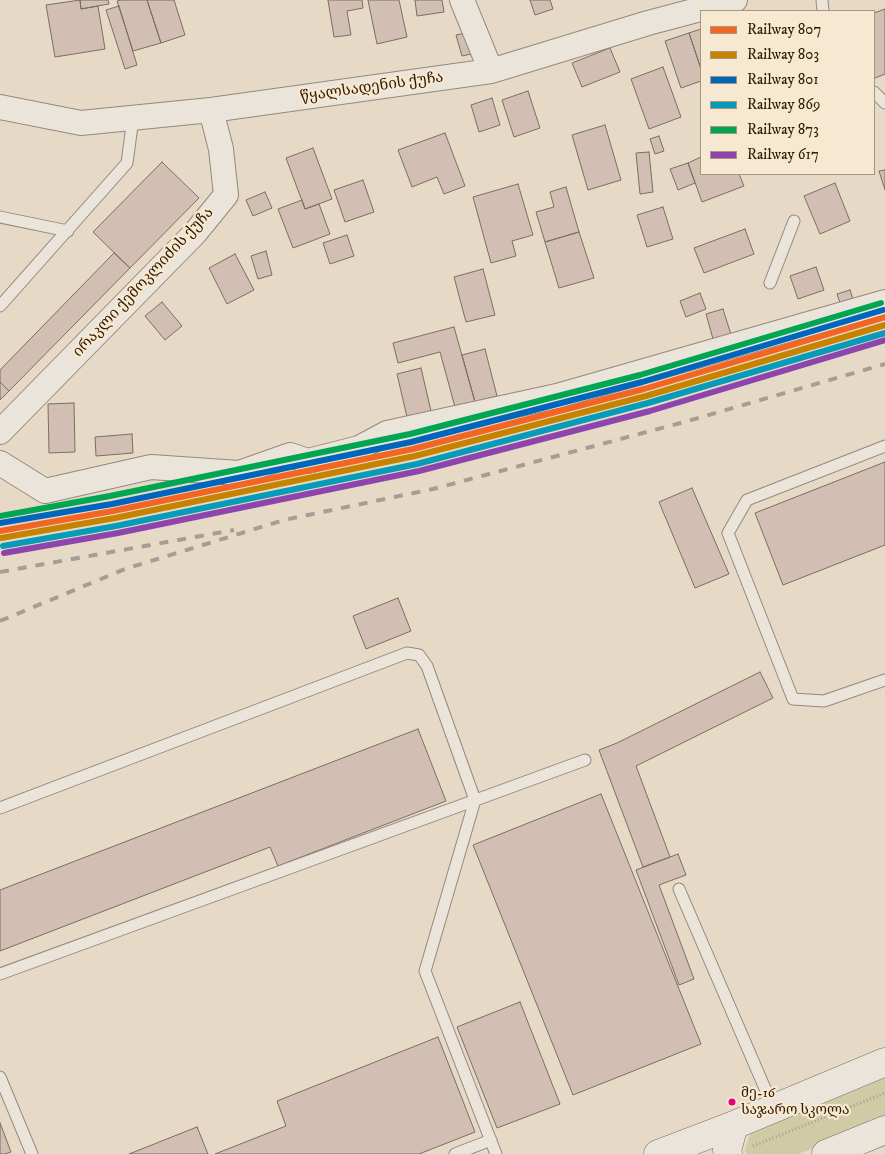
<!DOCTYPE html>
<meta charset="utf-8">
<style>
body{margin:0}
#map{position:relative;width:885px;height:1154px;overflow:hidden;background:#e6d9c6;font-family:"IM FELL DW Pica",serif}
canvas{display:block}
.legend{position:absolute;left:700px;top:10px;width:175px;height:165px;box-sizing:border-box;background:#f7e8d2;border:1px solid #a7967e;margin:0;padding:6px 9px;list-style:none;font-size:15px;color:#301a00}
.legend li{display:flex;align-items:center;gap:10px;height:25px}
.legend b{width:25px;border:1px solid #a7967e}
</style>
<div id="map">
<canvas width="885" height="1154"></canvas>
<ul class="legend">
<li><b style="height:6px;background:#f26522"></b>Railway 807</li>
<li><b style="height:6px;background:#c58300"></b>Railway 803</li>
<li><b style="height:6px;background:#0065bd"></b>Railway 801</li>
<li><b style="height:6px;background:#059bb9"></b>Railway 869</li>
<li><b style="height:6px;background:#00a651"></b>Railway 873</li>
<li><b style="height:6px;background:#8e44ad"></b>Railway 617</li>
</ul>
</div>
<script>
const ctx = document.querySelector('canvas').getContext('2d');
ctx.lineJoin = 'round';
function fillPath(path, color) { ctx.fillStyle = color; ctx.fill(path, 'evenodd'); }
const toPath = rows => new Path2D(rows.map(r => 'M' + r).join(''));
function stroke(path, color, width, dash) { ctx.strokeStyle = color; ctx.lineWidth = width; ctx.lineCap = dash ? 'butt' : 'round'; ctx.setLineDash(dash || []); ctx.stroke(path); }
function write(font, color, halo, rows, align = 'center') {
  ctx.font = font + ' "IM FELL DW Pica","Noto Serif Georgian",serif'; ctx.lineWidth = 4.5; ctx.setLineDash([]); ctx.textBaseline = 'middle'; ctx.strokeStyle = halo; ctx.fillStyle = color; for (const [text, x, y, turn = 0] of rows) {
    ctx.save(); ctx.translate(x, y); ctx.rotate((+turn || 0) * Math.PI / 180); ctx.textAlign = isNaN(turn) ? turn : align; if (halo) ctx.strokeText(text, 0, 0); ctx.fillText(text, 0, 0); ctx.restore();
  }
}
const green = toPath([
 [885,1075,885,1120,798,1154,747,1154,745,1150,751,1131]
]);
const building = toPath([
 [80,0,81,9,98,6,105,49,55,57,46,5,80,0],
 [80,0,108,0,109,4,81,9,80,0],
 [121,0,147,0,161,43,133,51,117,1,121,0],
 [147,0,174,0,185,35,161,43,147,0],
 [328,0,362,0,363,8,347,11,351,35,334,37,328,0],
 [368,0,399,0,407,37,377,44,368,0],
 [415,0,442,0,444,12,417,16,415,0],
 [530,0,550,0,553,9,535,15,530,0],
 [119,6,137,65,125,69,106,10,119,6],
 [885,9,885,74,875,78,874,73,874,13,885,9],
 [701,29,701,69,689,33,701,29],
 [466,33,471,54,462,56,456,35,466,33],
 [689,33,701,69,701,81,681,88,665,41,689,33],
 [610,48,620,72,582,87,572,63,610,48],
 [663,67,681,117,649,129,631,79,663,67],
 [528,91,540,128,514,137,502,100,528,91],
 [492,98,500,125,479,132,471,105,492,98],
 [605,125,621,180,588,190,572,135,605,125],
 [445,133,465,186,444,194,437,177,412,187,398,150,445,133],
 [659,136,664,151,655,154,650,139,659,136],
 [313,148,332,199,305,209,286,158,313,148],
 [649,152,653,192,640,194,636,153,649,152],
 [701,157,701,174,739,174,744,186,702,202,688,163,701,157],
 [162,162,199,198,130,268,93,232,162,162],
 [688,163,695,183,678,190,670,169,688,163],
 [885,170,885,190,879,171,885,170],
 [363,180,374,212,345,222,334,190,363,180],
 [835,183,850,221,820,234,804,196,835,183],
 [518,184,533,235,512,241,516,256,491,263,473,197,518,184],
 [566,187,579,232,545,242,536,212,554,207,550,192,566,187],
 [265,192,272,208,253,216,246,200,265,192],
 [302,200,305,209,319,204,330,234,293,248,278,209,302,200],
 [663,207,673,239,647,247,637,215,663,207],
 [745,229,754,254,704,273,694,248,745,229],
 [579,232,594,278,559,288,545,242,579,232],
 [347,235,354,256,330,264,323,243,347,235],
 [266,251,272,275,258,279,251,256,266,251],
 [114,253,130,268,9,391,0,382,0,370,114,253],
 [235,254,254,290,227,304,209,268,235,254],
 [816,267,824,290,798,299,790,276,816,267],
 [483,269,495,315,466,322,454,277,483,269],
 [850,290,855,305,842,309,837,294,850,290],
 [700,293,706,309,686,317,680,301,700,293],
 [162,302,182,326,165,340,145,316,162,302],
 [723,309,733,341,715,346,706,314,723,309],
 [454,327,475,402,455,407,440,352,398,363,393,343,454,327],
 [485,349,497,396,475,402,462,355,485,349],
 [421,368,431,411,407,417,397,374,421,368],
 [0,382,9,391,0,400,0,382],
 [74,403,75,452,49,453,48,404,74,403],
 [132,434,133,453,96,456,95,437,132,434],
 [885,462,885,545,783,585,755,513,885,462],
 [692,488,729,574,695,588,659,502,692,488],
 [398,598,411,631,366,649,353,616,398,598],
 [760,672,773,698,636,766,670,857,643,867,599,750,617,743,760,672],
 [418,729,446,801,278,866,270,847,0,951,0,890,418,729],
 [601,794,701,1044,573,1095,473,845,601,794],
 [678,854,686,875,659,885,694,979,679,985,636,870,678,854],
 [520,1002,560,1104,497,1128,457,1027,520,1002],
 [438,1037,475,1132,419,1154,215,1154,286,1126,277,1101,438,1037],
 [0,1123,11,1152,5,1154,0,1154,0,1123],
 [197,1127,208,1154,129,1154,197,1127]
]);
const path = toPath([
 [753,1146,885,1093]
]);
const lane = toPath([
 [822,0,823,11],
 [874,92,885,103],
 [0,217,68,231],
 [770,283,794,221],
 [0,306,127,163,133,118],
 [885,446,747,500,728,533,793,699,824,701,885,680],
 [0,808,407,653,419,655,427,666,475,800,425,971,496,1154],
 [679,889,773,1107],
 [0,974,585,760],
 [0,1077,32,1154],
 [455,1154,491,1140]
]);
const street = toPath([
 [462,0,491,71],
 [0,107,81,123,211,110,491,71,648,23,735,0],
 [0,432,195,233,226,195,221,149,211,110],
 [0,463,45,491,151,467,239,473,290,455,308,461,359,448,387,433,557,396,885,302]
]);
const secondary = toPath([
 [658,1154,734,1125,885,1062],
 [728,1154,727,1150,734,1125],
 [826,1154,885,1130]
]);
const rail = toPath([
 [0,572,234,530],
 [0,621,125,569,284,520,433,489,688,421,885,364]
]);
const rail1 = toPath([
 [0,531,113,511,413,449,644,389,885,317]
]);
const rail2 = toPath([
 [1,538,115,518,415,456,646,396,885,325]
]);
const rail3 = toPath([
 [0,523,112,504,411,442,642,382,883,310]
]);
const rail4 = toPath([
 [3,546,116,526,417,464,648,403,885,333]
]);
const rail5 = toPath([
 [0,516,110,496,410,434,640,375,881,303]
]);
const rail6 = toPath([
 [4,553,118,533,419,471,650,411,885,340]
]);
const markers = [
 [732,1102,4.5,"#e5007d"]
];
const busNames = [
 ["მე-16",741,1094],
 ["საჯარო სკოლა",741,1111]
];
const streetNames = [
 ["წყალსადენის ქუჩა",372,88,-8],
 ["ირაკლი ქემოკლიძის ქუჩა",144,283,-47]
];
fillPath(green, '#cfcba7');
fillPath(building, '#d2beb2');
stroke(building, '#796f62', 1);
stroke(lane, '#94897c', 13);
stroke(street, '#94897c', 26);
stroke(secondary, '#796f62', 29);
stroke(path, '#a59e94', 3, [1, 2.5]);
stroke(lane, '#eae4da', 11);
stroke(street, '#eae4da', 24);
stroke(secondary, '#eae4da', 28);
stroke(rail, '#a59e94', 4, [9, 9]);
stroke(rail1, '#f26522', 6);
stroke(rail2, '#c58300', 6);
stroke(rail3, '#0065bd', 6);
stroke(rail4, '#059bb9', 6);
stroke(rail5, '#00a651', 6);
stroke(rail6, '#8e44ad', 6);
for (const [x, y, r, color] of markers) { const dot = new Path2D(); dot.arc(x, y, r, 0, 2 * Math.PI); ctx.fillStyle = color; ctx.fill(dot); stroke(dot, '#f7e8d2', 2); }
write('14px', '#301a00', '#f7e8d2', busNames, 'left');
write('15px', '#301a00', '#f7e8d2', streetNames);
</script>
